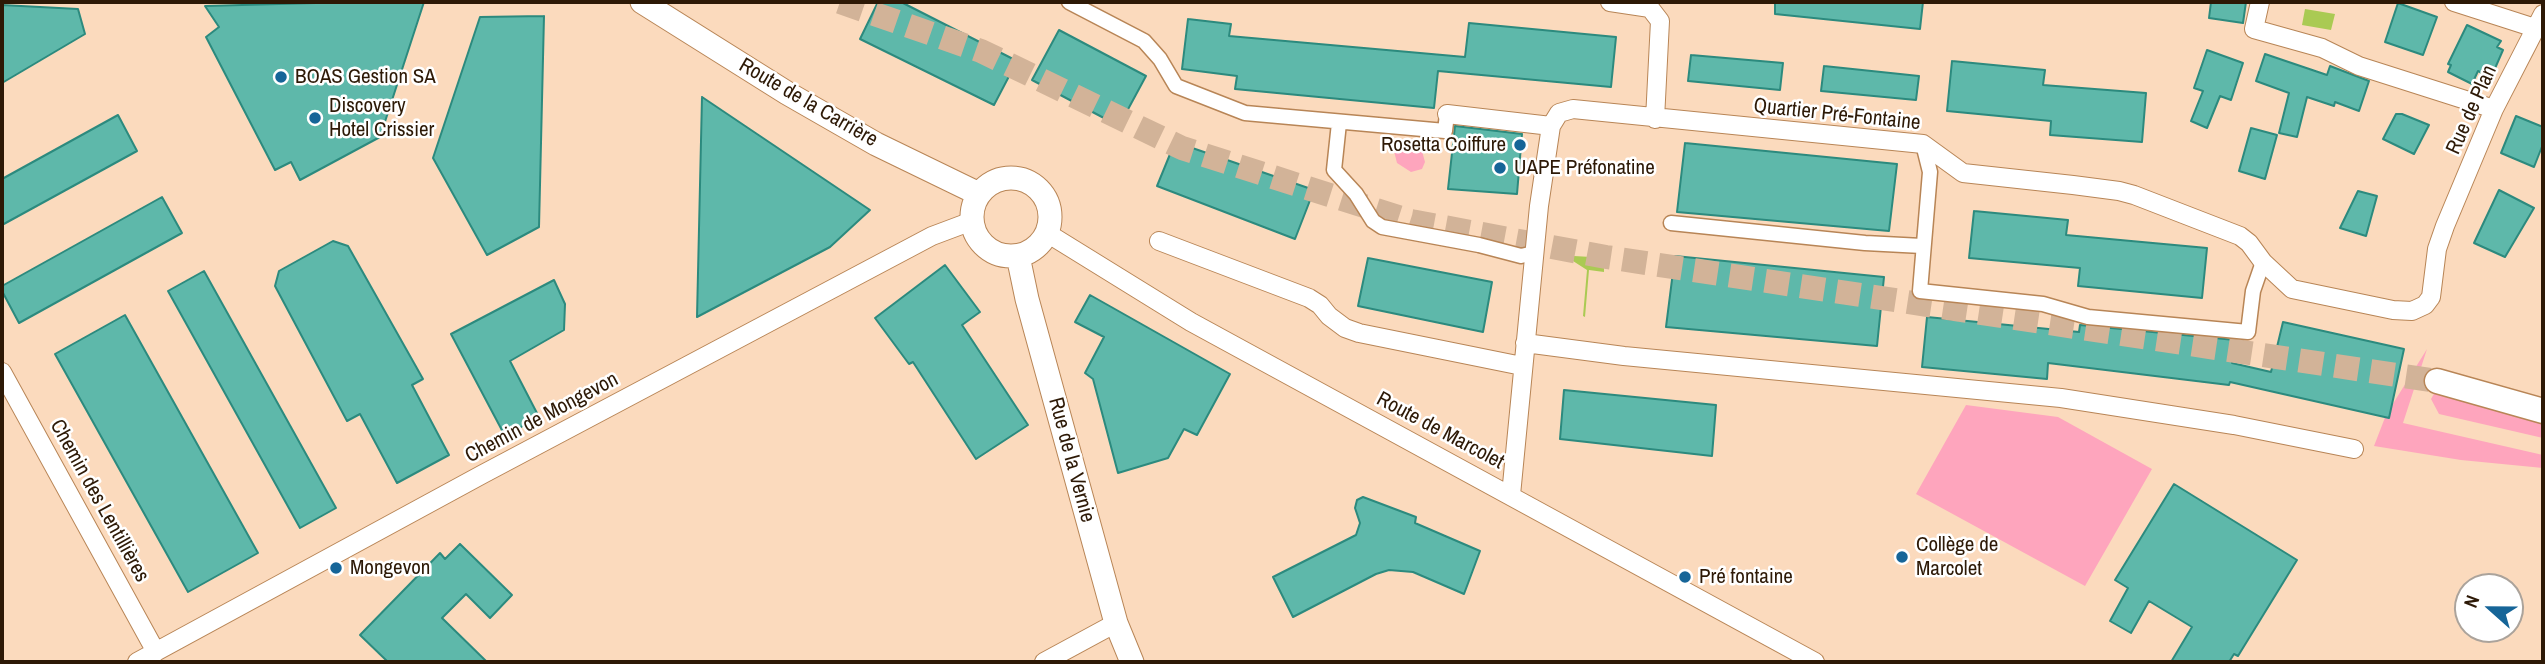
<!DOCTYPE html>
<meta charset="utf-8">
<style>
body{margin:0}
#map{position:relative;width:2545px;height:664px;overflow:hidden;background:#fbdabd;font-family:"Archivo Narrow",sans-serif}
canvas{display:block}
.frame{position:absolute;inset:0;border:4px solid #2d1906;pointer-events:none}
.north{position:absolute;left:2454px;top:573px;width:70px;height:70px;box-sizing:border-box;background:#fff;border:2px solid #aba39b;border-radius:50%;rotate:291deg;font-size:19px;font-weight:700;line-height:28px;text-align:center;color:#2d1906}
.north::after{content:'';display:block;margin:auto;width:24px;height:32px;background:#166598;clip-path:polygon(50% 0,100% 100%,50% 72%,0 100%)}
</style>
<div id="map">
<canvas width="2545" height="664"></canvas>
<div class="frame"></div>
<div class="north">N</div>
</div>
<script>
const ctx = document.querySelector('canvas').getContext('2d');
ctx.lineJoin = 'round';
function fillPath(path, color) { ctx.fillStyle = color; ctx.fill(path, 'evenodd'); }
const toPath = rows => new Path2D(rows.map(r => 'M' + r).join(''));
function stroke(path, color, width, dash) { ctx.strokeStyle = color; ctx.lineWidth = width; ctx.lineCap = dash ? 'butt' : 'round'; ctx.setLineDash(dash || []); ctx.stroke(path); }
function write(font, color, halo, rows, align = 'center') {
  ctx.font = font + ' "Archivo Narrow",sans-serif'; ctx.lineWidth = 5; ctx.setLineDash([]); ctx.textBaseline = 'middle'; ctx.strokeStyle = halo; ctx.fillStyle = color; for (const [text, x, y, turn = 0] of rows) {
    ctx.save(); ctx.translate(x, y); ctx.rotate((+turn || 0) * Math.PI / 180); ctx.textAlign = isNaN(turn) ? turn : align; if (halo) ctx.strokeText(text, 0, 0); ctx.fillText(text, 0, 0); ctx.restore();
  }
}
const green = toPath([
 [1402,141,1411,141,1422,151,1425,162,1422,169,1411,172,1397,163,1394,151,1395,146],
 [2427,349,2403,423,2543,455,2543,468,2461,460,2374,446,2386,415],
 [2435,392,2543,423,2543,438,2439,414,2431,399],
 [1966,405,2058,417,2152,469,2085,586,1916,494]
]);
const water = toPath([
 [2305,9,2335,14,2331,30,2302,25],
 [1574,256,1591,257,1604,265,1604,272,1589,270,1585,317,1583,316,1587,270,1573,261]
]);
const building = toPath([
 [353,2,424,2,380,137,300,180,291,162,275,170,206,37,219,27,205,6,353,2],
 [878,2,901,2,1017,61,994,105,860,39,878,2],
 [1775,2,1923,2,1920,29,1775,14,1775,2],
 [2211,2,2246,2,2243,23,2209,18,2211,2],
 [2398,3,2437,17,2423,55,2385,42,2398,3],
 [2,5,78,9,85,34,2,83,2,5],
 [544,16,539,227,487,255,433,158,480,17,544,16],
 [1188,19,1231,24,1229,36,1465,57,1469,23,1616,37,1611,87,1438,71,1434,108,1235,89,1237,76,1182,69,1188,19],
 [2467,25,2501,41,2497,47,2503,50,2493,73,2486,70,2484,74,2478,71,2472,84,2448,72,2451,65,2448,64,2467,25],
 [1059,30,1146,76,1119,126,1032,80,1059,30],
 [2207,50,2243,63,2231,100,2220,96,2207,128,2191,121,2203,91,2194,88,2207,50],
 [2265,54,2327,75,2330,66,2369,81,2359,111,2335,102,2334,106,2307,97,2297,137,2279,133,2289,93,2256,81,2265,54],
 [1691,55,1783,63,1780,90,1688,81,1691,55],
 [1952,61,2045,70,2043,85,2146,93,2142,142,2050,135,2051,121,1947,111,1952,61],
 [1824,66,1919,76,1916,100,1821,91,1824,66],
 [702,97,870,210,830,247,697,317,702,97],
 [2396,114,2402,114,2429,125,2414,154,2383,139,2396,114],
 [118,115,137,151,2,225,2,179,118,115],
 [2516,116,2543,127,2543,144,2534,167,2501,153,2516,116],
 [1455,126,1522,134,1517,194,1448,189,1455,126],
 [2251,128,2277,135,2265,179,2239,171,2251,128],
 [1175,142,1314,190,1295,239,1157,186,1175,142],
 [1685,143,1897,164,1889,231,1677,212,1685,143],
 [2499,190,2534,208,2505,257,2474,243,2499,190],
 [2358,191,2377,196,2366,236,2340,228,2358,191],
 [162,197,182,233,19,323,2,291,2,286,162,197],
 [1974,211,2068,220,2066,235,2207,248,2202,298,2078,286,2080,268,1969,258,1974,211],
 [333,241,348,246,423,379,412,385,449,455,397,483,360,414,347,421,275,286,279,271,333,241],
 [1675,256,1884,277,1877,346,1666,327,1675,256],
 [1368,258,1492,282,1483,332,1358,306,1368,258],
 [945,265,980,312,962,325,1028,425,976,459,913,362,909,364,875,318,945,265],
 [204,271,336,508,300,528,168,291,204,271],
 [554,280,565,304,564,330,510,361,539,417,505,436,451,334,554,280],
 [1090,295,1230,374,1197,435,1184,429,1168,458,1118,473,1093,379,1085,373,1104,337,1075,322,1090,295],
 [125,315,258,553,188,592,55,354,125,315],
 [1927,317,2079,332,2080,325,2235,340,2232,363,2271,372,2283,322,2404,349,2389,418,2230,382,2229,385,2048,363,2047,379,1922,367,1927,317],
 [1564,390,1716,405,1712,456,1560,439,1564,390],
 [2174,484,2297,560,2238,656,2234,654,2229,662,2171,662,2192,627,2149,601,2131,633,2110,621,2128,588,2115,580,2174,484],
 [1363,497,1416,517,1415,523,1480,551,1464,594,1413,572,1389,570,1376,574,1293,617,1273,577,1356,535,1360,523,1355,508,1357,500,1363,497],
 [460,544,512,595,490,618,466,594,442,618,487,662,388,662,360,635,440,553,445,559,460,544]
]);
const secondaryTunnel = toPath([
 [840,2,981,51,1182,148,1411,221,1606,257,2437,381]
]);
const pedestrian = toPath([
 [1069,2,1144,41,1160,59,1176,86,1245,113,1445,131,1447,114],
 [1339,123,1334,170,1356,194,1373,221,1382,227,1479,245,1521,256,1534,253],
 [1923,144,1930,172,1920,291,2043,304,2088,317,2248,332,2253,291,2263,262],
 [1671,223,1865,243,1922,246]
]);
const minor = toPath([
 [1610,2,1650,8,1660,21,1655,119],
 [2260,2,2254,29,2322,48,2359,66,2494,109],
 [2454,2,2535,28],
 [1447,114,1551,126],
 [1047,233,1191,322,1815,662],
 [1159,241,1309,298,1320,305,1329,316,1345,328,1359,333,1522,366],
 [1525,343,1624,356,2061,398,2234,425,2354,449],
 [2,372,156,652],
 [1511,495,1539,206,1551,126,1559,113,1573,109,1923,144,1963,173,2073,185,2119,191,2134,195,2240,236,2249,243,2263,262,2292,289,2393,310,2412,311,2425,305,2431,297,2437,249,2445,226,2494,109,2543,14],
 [137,662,483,474,932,236,972,221],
 [1044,662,1116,623]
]);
const tertiary = toPath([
 [642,2,787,93,876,144,979,194],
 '972 217a39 39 0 1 1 78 0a39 39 0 1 1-78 0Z',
 [1018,256,1027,299,1116,623,1132,662]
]);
const secondary = toPath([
 [2437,381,2543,411]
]);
const markers = [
 [281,77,7,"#166598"],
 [315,118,7,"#166598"],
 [1520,145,7,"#166598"],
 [1500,168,7,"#166598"],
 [1902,557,7,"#166598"],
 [336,568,7,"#166598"],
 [1685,577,7,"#166598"]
];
const poiNames = [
 ["BOAS Gestion SA",295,77],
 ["Discovery",329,106],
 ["Hotel Crissier",329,130],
 ["Rosetta Coiffure",1506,145,"right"],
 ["UAPE Préfonatine",1514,168],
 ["Collège de",1916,545],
 ["Marcolet",1916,569],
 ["Mongevon",350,568],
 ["Pré fontaine",1699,577]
];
const streetNames = [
 ["Route de la Carrière",808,103,30],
 ["Rue de Plan",2472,110,-66],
 ["Quartier Pré-Fontaine",1837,115,6],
 ["Chemin de Mongevon",542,418,-28],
 ["Route de Marcolet",1440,431,28],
 ["Rue de la Vernie",1071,460,75],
 ["Chemin des Lentillières",99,501,61]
];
fillPath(green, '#fea5bd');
fillPath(water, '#aaca53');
fillPath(building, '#5eb8aa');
stroke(building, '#2c8a7e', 2);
stroke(secondaryTunnel, '#d2b398', 24, [24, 12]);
stroke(pedestrian, '#b88556', 17);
stroke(minor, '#b88556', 20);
stroke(tertiary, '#b88556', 25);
stroke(secondary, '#b88556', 27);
stroke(pedestrian, '#fff', 14);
stroke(minor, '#fff', 18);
stroke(tertiary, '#fff', 23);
stroke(secondary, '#fff', 24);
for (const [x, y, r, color] of markers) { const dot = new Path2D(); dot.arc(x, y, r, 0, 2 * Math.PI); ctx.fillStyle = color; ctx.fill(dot); stroke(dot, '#fff', 2.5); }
write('21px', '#2d1906', '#fff', poiNames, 'left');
write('21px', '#2d1906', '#fff', streetNames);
</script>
